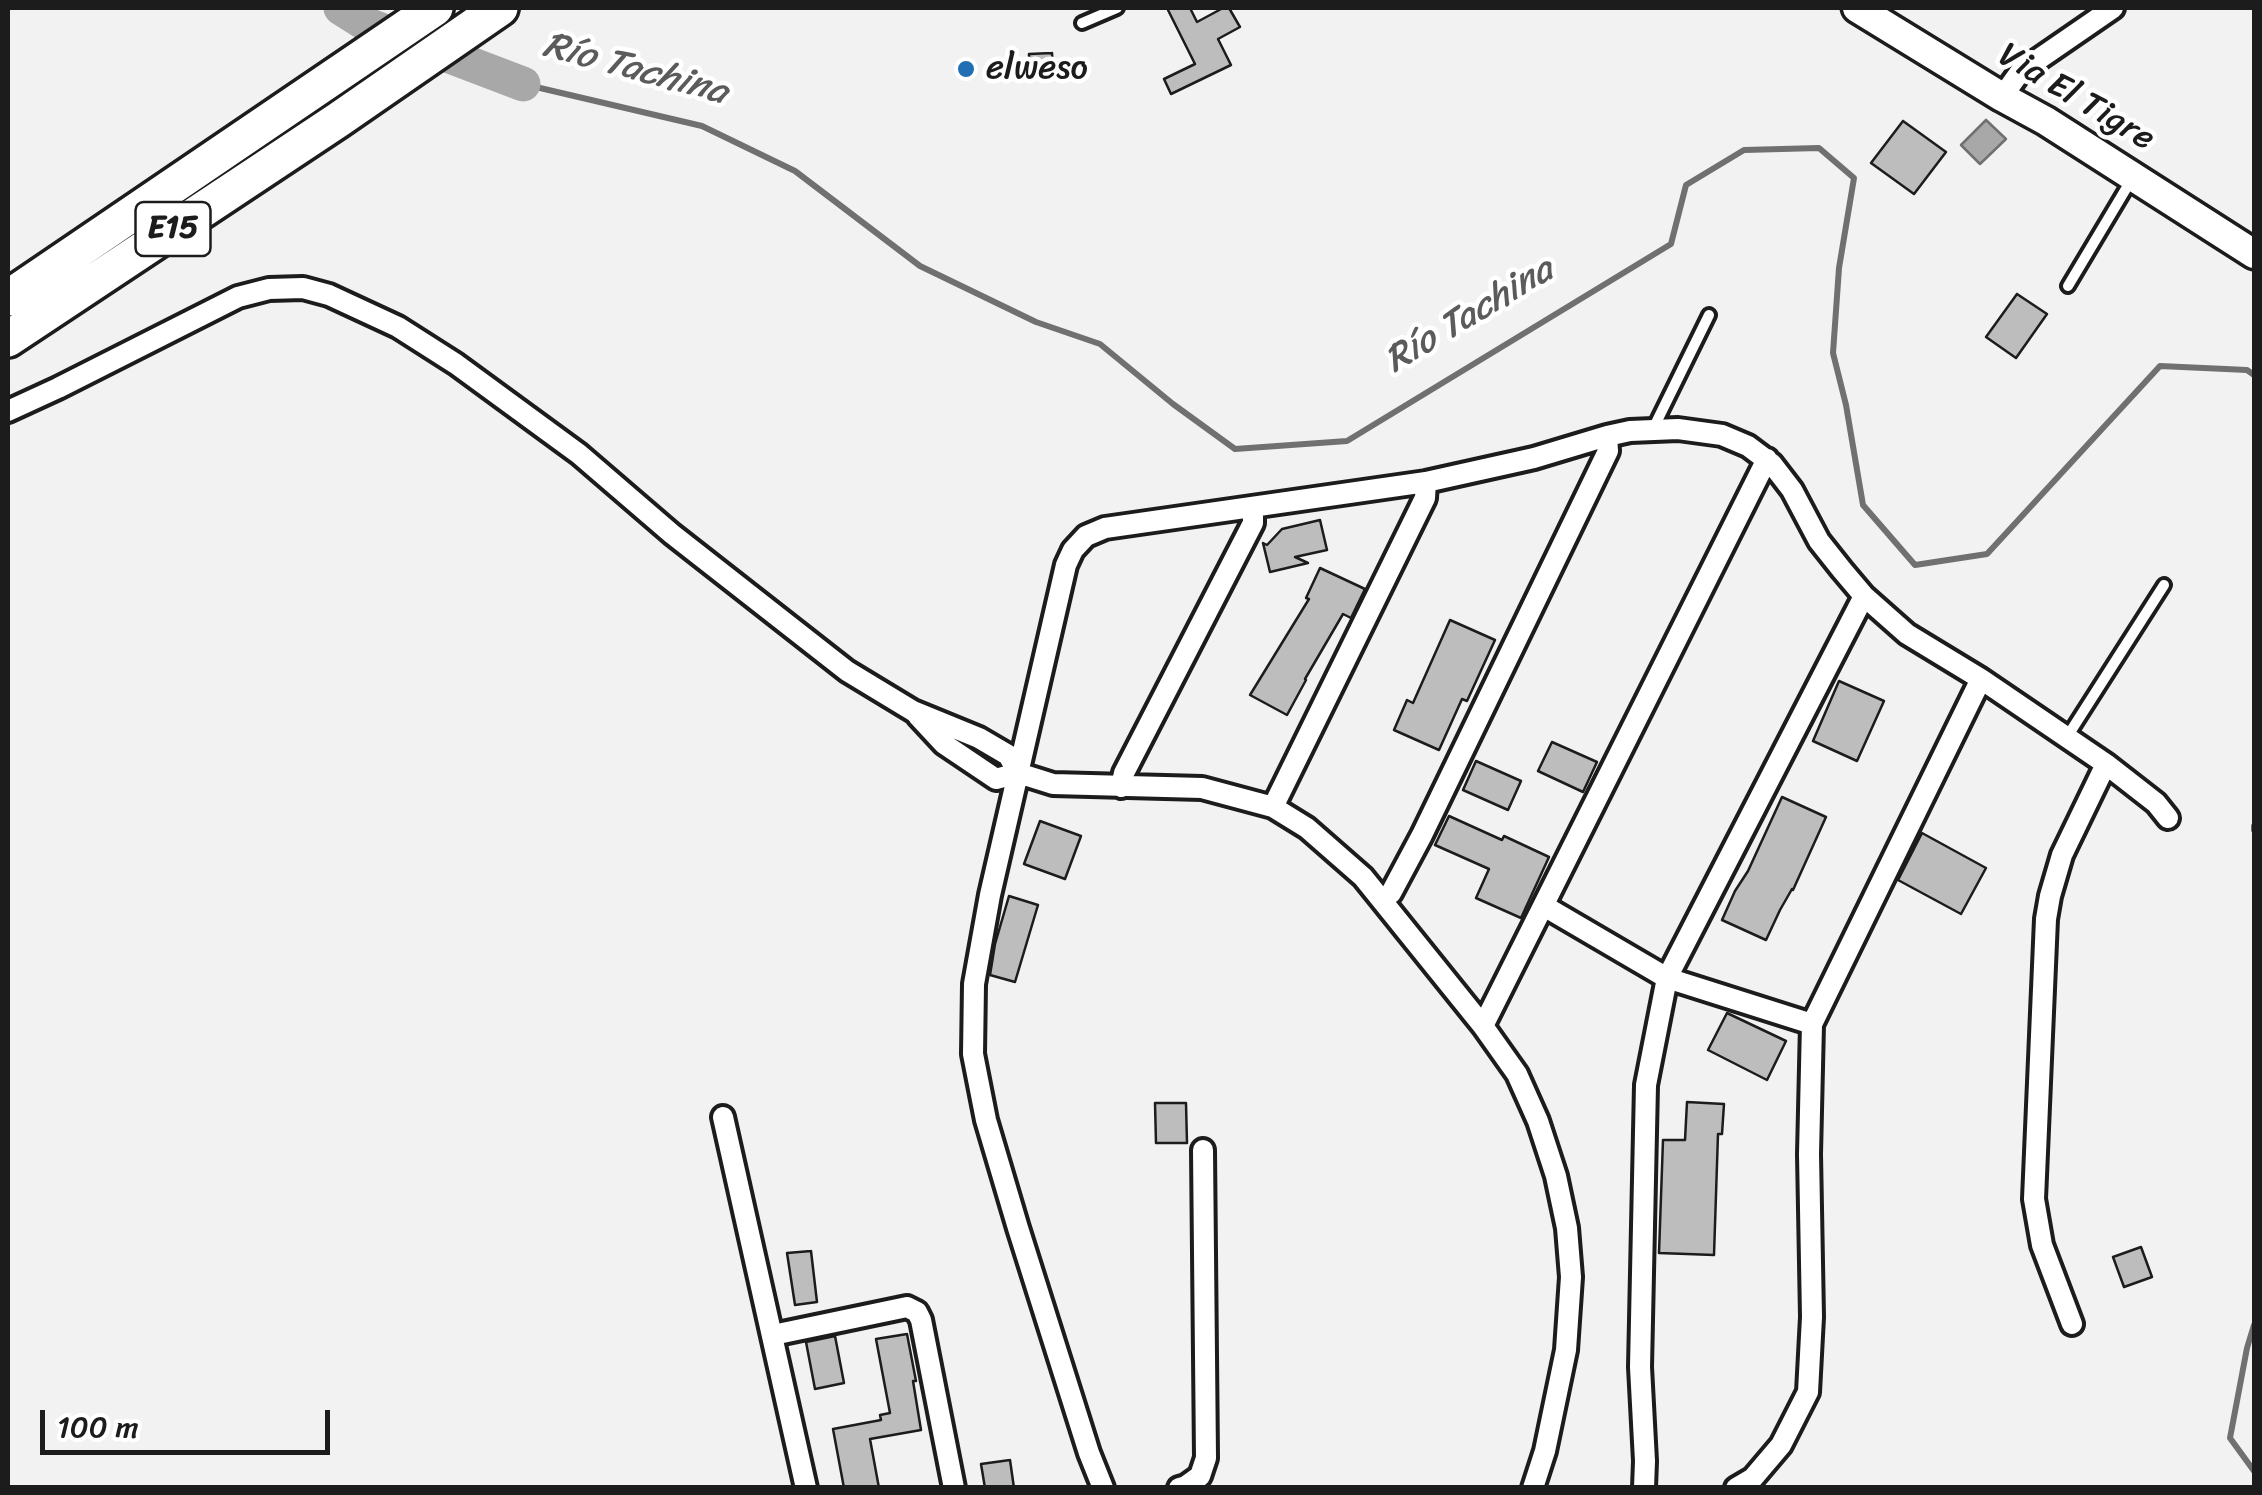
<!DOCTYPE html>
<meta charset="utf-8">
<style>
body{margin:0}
#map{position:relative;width:2262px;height:1495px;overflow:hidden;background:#f2f2f2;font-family:Sriracha,sans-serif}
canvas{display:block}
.frame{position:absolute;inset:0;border:10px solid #1c1c1c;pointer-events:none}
.scale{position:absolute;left:40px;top:1410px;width:290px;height:45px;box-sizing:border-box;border:5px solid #1c1c1c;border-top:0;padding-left:12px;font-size:30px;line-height:35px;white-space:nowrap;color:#1c1c1c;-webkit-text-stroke:8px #fff;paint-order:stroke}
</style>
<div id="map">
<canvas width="2262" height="1495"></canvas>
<div class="frame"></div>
<div class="scale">100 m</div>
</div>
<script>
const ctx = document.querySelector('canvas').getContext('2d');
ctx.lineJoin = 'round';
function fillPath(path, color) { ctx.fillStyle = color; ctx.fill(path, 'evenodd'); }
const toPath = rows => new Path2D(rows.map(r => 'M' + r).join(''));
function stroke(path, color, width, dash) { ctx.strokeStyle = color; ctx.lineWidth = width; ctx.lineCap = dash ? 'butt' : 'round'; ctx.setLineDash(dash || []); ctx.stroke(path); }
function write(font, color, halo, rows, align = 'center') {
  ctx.font = font + ' Sriracha,sans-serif'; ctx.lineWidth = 9; ctx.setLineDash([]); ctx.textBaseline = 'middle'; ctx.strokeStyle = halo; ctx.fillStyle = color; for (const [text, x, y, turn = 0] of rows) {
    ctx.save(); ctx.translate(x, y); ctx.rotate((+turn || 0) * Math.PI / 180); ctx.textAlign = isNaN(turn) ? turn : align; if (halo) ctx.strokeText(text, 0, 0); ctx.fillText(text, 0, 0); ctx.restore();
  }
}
const water = toPath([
 [1986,120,2006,139,1980,164,1961,145,1986,120]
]);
const stream = toPath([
 [523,84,702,126,795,171,920,266,1036,322,1100,344,1173,404,1235,449,1347,441,1671,244,1686,185,1744,150,1819,148,1854,178,1839,268,1833,353,1846,405,1863,505,1915,565,1987,554,2160,366,2247,370,2254,375],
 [2254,826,2254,830],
 [2254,1325,2247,1348,2230,1438,2254,1471]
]);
const river = toPath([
 [341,8,368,25,523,84]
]);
const building = toPath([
 [1167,8,1190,8,1197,22,1223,8,1229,8,1240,27,1218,39,1231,65,1171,94,1164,79,1195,64,1167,8],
 [1052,53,1053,68,1029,69,1029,54,1052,53],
 [1903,121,1946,152,1914,194,1871,163,1903,121],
 [2017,294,2047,314,2016,358,1986,337,2017,294],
 [1320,520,1327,550,1295,557,1308,563,1270,572,1263,543,1267,545,1282,529,1320,520],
 [1320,568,1365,589,1351,618,1343,614,1305,679,1306,680,1287,715,1250,695,1309,599,1306,598,1320,568],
 [1450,620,1495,640,1467,701,1462,699,1439,750,1394,730,1407,700,1413,703,1450,620],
 [1839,681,1884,701,1857,761,1813,741,1839,681],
 [1552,742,1597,762,1583,792,1538,771,1552,742],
 [1476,761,1521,781,1508,810,1463,790,1476,761],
 [1782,797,1826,817,1793,890,1792,889,1780,910,1766,940,1722,920,1735,891,1748,871,1782,797],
 [1449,816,1502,840,1504,836,1549,857,1521,918,1476,898,1489,869,1435,845,1449,816],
 [1040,821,1081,836,1065,879,1024,864,1040,821],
 [1922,833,1986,868,1961,914,1898,880,1922,833],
 [1009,896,1038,905,1015,982,990,975,995,944,1009,896],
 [1727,1013,1786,1041,1767,1080,1708,1050,1727,1013],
 [1687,1102,1724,1104,1722,1134,1718,1134,1714,1255,1659,1253,1663,1140,1685,1140,1687,1102],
 [1155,1103,1186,1103,1187,1143,1156,1143,1155,1103],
 [2141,1247,2152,1277,2124,1287,2113,1257,2141,1247],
 [811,1251,817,1302,795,1305,787,1253,811,1251],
 [907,1334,916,1381,913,1381,921,1430,870,1439,879,1488,844,1488,833,1429,881,1420,880,1415,890,1413,876,1339,907,1334],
 [835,1336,844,1383,815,1389,806,1342,835,1336],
 [1010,1460,1014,1488,985,1488,981,1464,1010,1460]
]);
const service = toPath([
 [1082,23,1117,8],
 [2068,286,2133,177],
 [1653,429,1709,315],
 [2067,737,2164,585]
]);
const minor = toPath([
 [2002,97,2020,72,2113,8],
 [8,411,58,388,238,297,269,289,303,288,329,295,398,327,456,364,579,454,672,534,847,671,913,711,979,738,1008,755,1018,773],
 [918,716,944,744,996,779,1018,773,1053,784,1202,788,1273,807,1307,828,1363,877,1483,1026,1517,1074,1538,1121,1556,1176,1567,1228,1571,1277,1566,1350,1545,1451,1533,1488],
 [1121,787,1124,773,1253,523,1253,508],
 [1273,807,1425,498,1426,482],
 [1382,900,1391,893,1422,835,1608,451,1607,436],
 [1544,906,1667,978,1812,1024,1981,679],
 [1483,1026,1767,459],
 [723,1117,806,1488],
 [2072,1324,2042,1245,2034,1199,2046,919,2050,896,2062,855,2106,764],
 [773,1335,907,1307,917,1312,921,1320,954,1488],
 [1103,1488,1089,1453,1018,1228,986,1120,973,1054,974,984,990,895,1066,565,1073,550,1086,536,1105,528,1426,482,1534,458,1607,436,1630,431,1678,429,1722,435,1748,446,1772,464,1792,490,1819,541,1842,570,1864,596,1907,634,1981,679,2106,764,2156,803,2168,818],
 [1179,1488,1186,1486,1200,1476,1206,1458,1203,1150],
 [1644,1488,1645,1461,1640,1367,1646,1085,1667,978,1864,596],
 [1736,1488,1753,1478,1781,1445,1808,1392,1812,1317,1809,1154,1812,1024]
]);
const tertiary = toPath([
 [1857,8,2002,97,2046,121,2254,254]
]);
const trunk = toPath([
 [8,298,435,8],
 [8,339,338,120,500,8]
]);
const markers = [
 [966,69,10,"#1f6fb2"]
];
const shields = [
 [173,229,75]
];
const shieldNames = [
 ["E15",173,229]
];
const poiNames = [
 ["elweso",986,69]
];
const streetNames = [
 ["Via El Tigre",2076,98,31]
];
const waterNames = [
 ["Río Tachina",635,70,15],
 ["Río Tachina",1470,316,-31]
];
fillPath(water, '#a8a8a8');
stroke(water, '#707070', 2.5);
stroke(stream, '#707070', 6);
stroke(river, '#a8a8a8', 35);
fillPath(building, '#bdbdbd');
stroke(building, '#1c1c1c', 2.5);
stroke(service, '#1c1c1c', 18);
stroke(minor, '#1c1c1c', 28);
stroke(tertiary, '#1c1c1c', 35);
stroke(trunk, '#1c1c1c', 42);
stroke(service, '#fff', 10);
stroke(minor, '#fff', 20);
stroke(tertiary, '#fff', 28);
stroke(trunk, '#fff', 35);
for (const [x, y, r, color] of markers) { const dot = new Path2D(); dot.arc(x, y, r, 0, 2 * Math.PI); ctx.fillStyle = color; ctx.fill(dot); stroke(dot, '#fff', 4); }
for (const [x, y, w] of shields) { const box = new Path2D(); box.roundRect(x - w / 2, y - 27, w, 54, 8); ctx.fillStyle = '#fff'; ctx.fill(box); stroke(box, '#1c1c1c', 2.5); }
write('bold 32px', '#1c1c1c', null, shieldNames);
write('35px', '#1c1c1c', '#fff', poiNames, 'left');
write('35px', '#1c1c1c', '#fff', streetNames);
write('italic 38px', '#5b5b5b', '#fff', waterNames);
</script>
